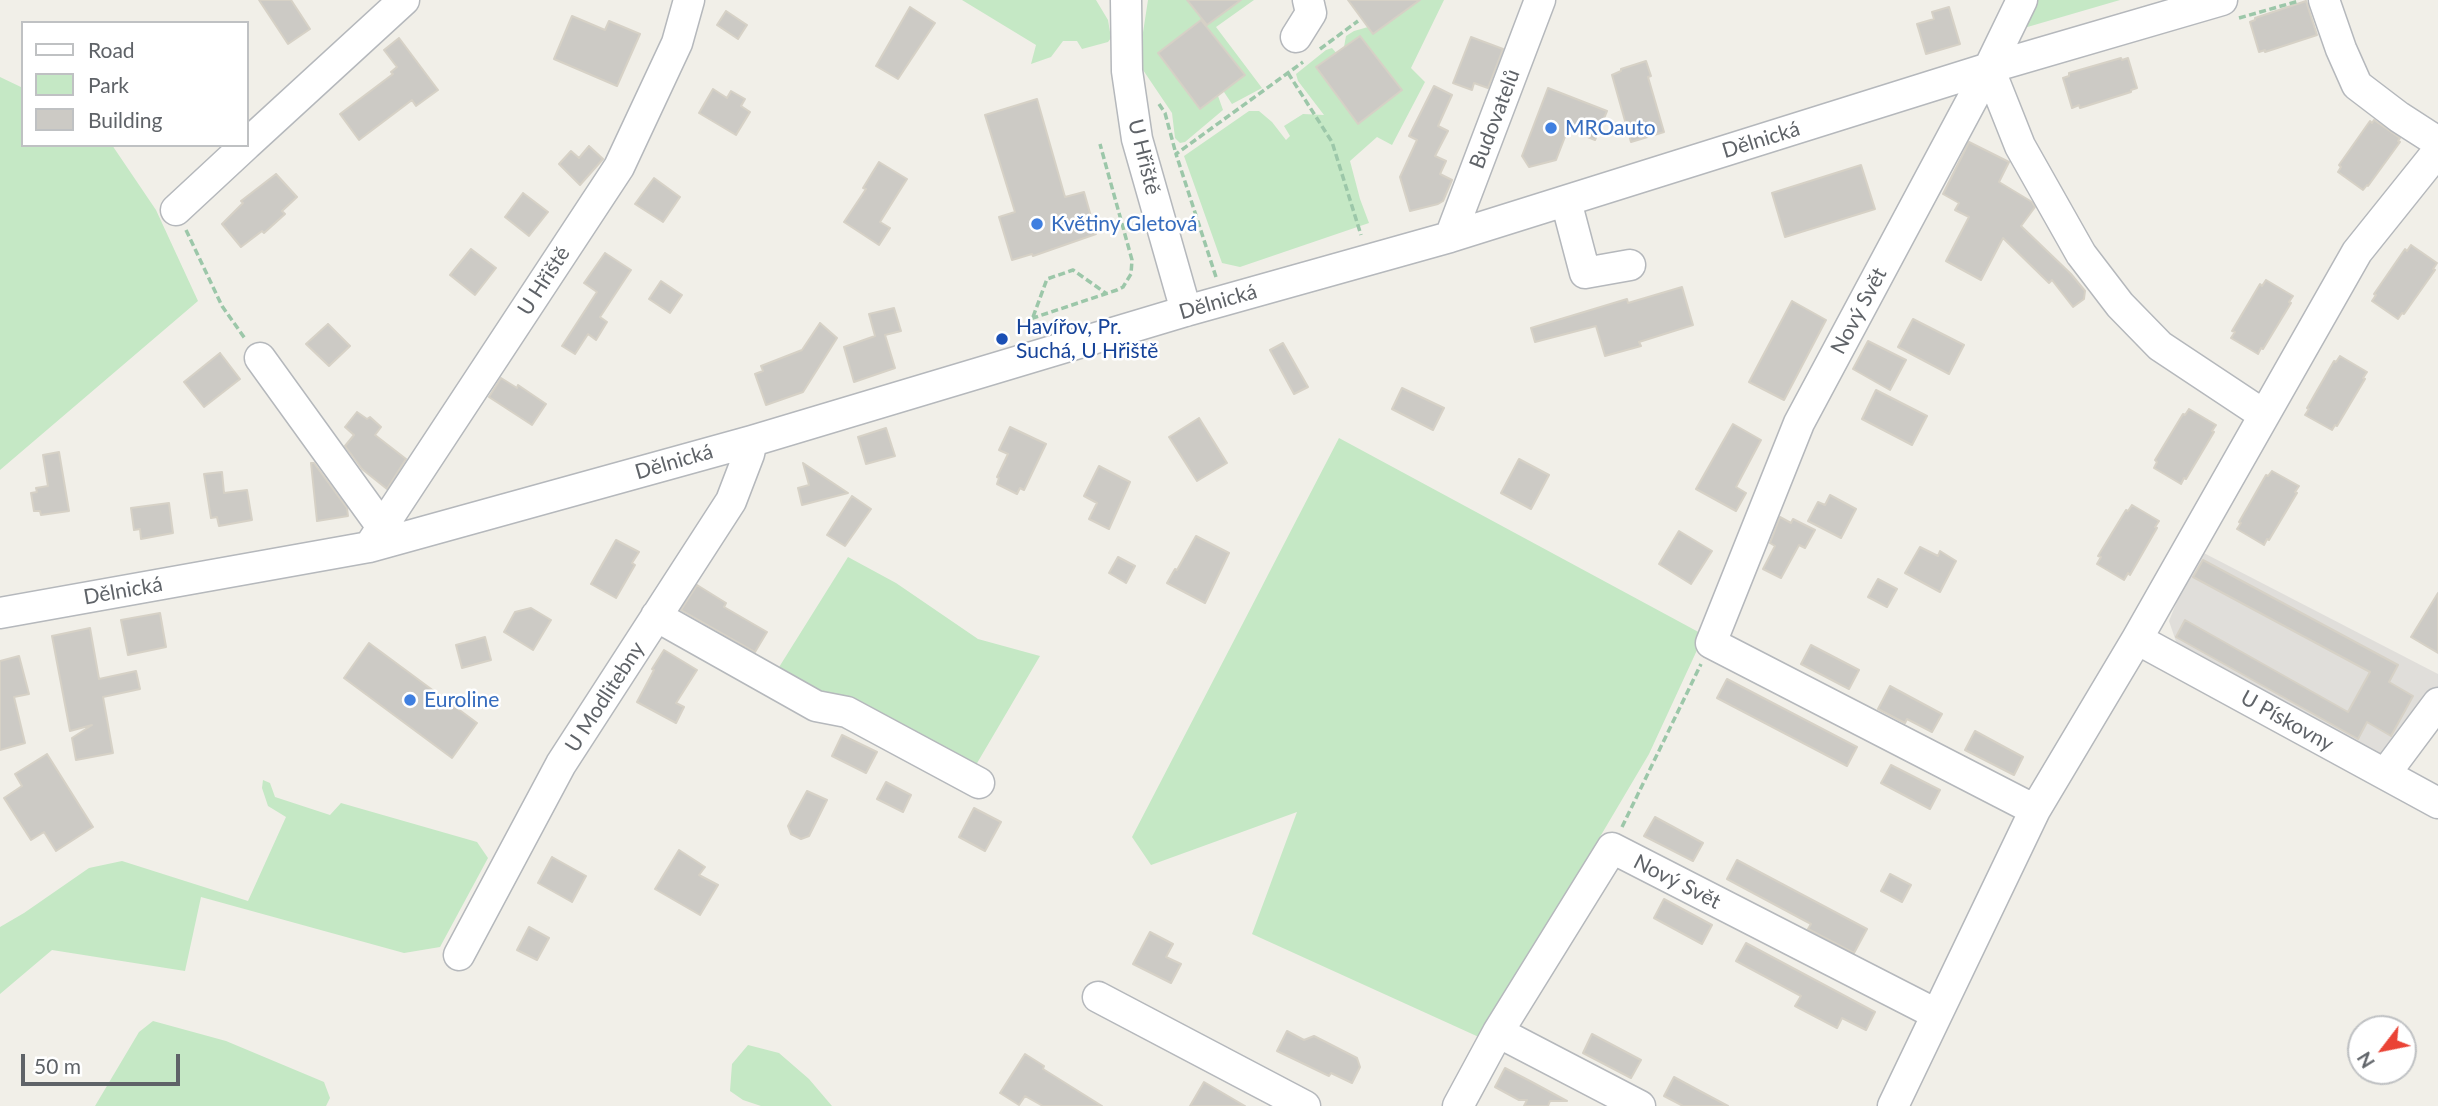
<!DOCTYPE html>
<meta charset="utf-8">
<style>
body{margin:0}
#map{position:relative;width:2438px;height:1106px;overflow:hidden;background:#f1efe8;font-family:Lato,sans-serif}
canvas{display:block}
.legend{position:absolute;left:21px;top:21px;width:228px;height:126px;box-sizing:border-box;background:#fff;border:2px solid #bfc1c3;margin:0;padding:9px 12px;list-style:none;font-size:21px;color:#5f6368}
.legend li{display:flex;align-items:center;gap:14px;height:35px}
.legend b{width:35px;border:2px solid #bfc1c3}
.north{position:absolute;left:2347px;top:1015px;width:70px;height:70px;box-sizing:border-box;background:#fff;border:2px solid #bfc1c3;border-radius:50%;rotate:238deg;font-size:19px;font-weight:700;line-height:28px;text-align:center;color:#5f6368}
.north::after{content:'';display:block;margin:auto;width:24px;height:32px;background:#ea4335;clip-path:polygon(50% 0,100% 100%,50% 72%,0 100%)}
.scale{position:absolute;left:21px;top:1054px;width:159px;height:32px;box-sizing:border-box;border:4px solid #5f6368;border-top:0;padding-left:9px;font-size:21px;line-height:24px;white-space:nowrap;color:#5f6368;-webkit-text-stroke:5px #fff;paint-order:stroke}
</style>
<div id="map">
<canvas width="2438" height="1106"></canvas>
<ul class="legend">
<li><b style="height:9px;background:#fff"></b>Road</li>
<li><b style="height:19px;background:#c5e8c5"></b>Park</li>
<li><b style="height:19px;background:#cccac5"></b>Building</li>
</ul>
<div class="north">N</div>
<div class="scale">50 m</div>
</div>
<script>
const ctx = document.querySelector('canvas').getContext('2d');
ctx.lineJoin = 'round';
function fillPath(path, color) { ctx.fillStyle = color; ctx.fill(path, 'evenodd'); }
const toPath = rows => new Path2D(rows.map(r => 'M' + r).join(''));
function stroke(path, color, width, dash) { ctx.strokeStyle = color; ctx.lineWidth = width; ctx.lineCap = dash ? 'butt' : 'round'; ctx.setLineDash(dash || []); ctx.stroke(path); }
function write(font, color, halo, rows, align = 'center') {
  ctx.font = font + ' Lato,sans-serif'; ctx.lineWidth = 5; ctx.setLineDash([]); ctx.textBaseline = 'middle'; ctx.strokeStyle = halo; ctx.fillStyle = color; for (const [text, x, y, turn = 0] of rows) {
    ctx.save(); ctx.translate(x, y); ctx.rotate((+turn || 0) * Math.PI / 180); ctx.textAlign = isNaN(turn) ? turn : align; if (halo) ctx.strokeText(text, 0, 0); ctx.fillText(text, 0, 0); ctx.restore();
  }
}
const industrial = toPath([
 [2198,550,2438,674,2438,689,2385,767,2181,656,2169,621]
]);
const green = toPath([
 [962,0,1096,0,1108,20,1111,38,1108,42,1082,49,1077,41,1063,41,1051,57,1031,64,1036,45],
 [1148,0,1254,0,1216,27,1262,88,1232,104,1222,89,1217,93,1223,110,1185,142,1180,143,1175,138,1172,113,1143,70,1142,39],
 [1416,0,1444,0,1411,68,1425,82,1392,145,1377,137,1350,161,1360,199,1369,223,1240,267,1222,263,1184,156,1249,111,1259,111,1272,122,1286,140,1290,136,1284,126,1303,114,1324,115,1298,81,1296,74,1326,50,1332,48,1338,55,1346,50,1344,47,1346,36,1354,31,1368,27],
 [2028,0,2120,0,2024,28],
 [0,77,23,88,23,145,112,145,156,210,198,301,0,470],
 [1339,438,1704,635,1649,754,1481,1038,1252,934,1297,812,1151,865,1132,837],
 [848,557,896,583,978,639,1040,656,973,770,776,672],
 [263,780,270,783,275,797,330,815,341,803,477,842,488,858,440,947,404,953,201,897,185,971,52,950,0,994,0,927,24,913,89,868,122,861,248,901,286,817,268,806,262,788],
 [153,1021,226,1041,324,1082,330,1098,326,1106,95,1106,139,1032],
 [748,1045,779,1053,809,1079,832,1106,761,1106,743,1100,730,1091,732,1064]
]);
const building = toPath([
 [259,0,291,0,310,29,288,44,259,0],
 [1187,0,1241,0,1207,25,1187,0],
 [1348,0,1420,0,1373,34,1348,0],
 [2306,1,2317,35,2265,52,2265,50,2259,52,2250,22,2255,20,2255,18,2306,1],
 [910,7,935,23,898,79,876,66,910,7],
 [1949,7,1960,44,1926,54,1917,24,1934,19,1932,12,1949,7],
 [726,11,747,25,738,39,717,25,726,11],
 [572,16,605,30,609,21,640,34,617,86,554,59,572,16],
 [1201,20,1245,75,1200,109,1158,53,1201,20],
 [1360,36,1402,90,1358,124,1316,67,1360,36],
 [1471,37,1503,49,1488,88,1474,83,1472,90,1453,83,1471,37],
 [399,38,438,90,416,106,412,100,359,140,340,114,393,74,391,72,397,67,384,50,399,38],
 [2121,58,2122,60,2128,58,2137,88,2131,90,2131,92,2080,108,2079,105,2072,108,2063,78,2069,76,2069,73,2121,58],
 [1646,61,1651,76,1648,77,1664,132,1631,142,1612,75,1621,71,1621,69,1646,61],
 [1434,86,1452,95,1438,126,1448,131,1435,156,1446,161,1440,174,1452,180,1443,201,1438,204,1410,211,1400,177,1417,140,1409,136,1434,86],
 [1548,88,1607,111,1595,140,1568,129,1556,160,1529,167,1522,156,1548,88],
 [713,89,727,98,731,91,745,99,741,106,750,112,736,135,699,113,713,89],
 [1037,99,1065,197,1084,192,1096,234,1033,256,1032,254,1012,260,999,217,1015,212,985,115,1037,99],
 [2374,120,2400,138,2398,141,2400,142,2368,186,2367,185,2363,190,2338,172,2341,167,2339,165,2370,121,2372,123,2374,120],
 [1969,142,2009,162,1999,182,2032,202,2035,207,2021,226,2071,274,2085,291,2084,299,2073,307,2052,280,2049,283,2003,238,1981,280,1946,261,1969,217,1955,210,1959,203,1943,194,1969,142],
 [589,146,603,159,580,185,559,164,571,151,579,158,589,146],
 [879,162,907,179,880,222,890,228,879,245,844,222,866,189,863,188,879,162],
 [1861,165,1875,209,1785,237,1772,193,1861,165],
 [276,174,297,197,282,211,285,214,264,233,262,231,241,247,222,224,243,203,241,201,276,174],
 [654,178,680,197,663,222,635,204,654,178],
 [523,193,548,212,529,236,505,217,523,193],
 [2411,245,2437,263,2433,269,2435,270,2404,314,2402,313,2398,319,2372,301,2376,295,2374,294,2405,249,2407,251,2411,245],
 [471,249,496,268,475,295,450,275,471,249],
 [605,253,631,270,600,317,607,322,596,340,588,334,575,354,562,346,597,292,584,283,605,253],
 [2266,280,2293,296,2289,302,2291,303,2263,349,2261,348,2258,354,2231,338,2235,332,2232,331,2260,284,2262,286,2266,280],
 [661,281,682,295,670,313,649,299,661,281],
 [1682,287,1693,325,1639,342,1641,346,1605,356,1596,326,1535,342,1531,328,1627,299,1628,303,1682,287],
 [1792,301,1826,320,1784,400,1749,382,1792,301],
 [894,308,901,331,885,335,895,368,854,382,844,347,875,336,869,314,894,308],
 [1913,319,1964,345,1949,374,1898,347,1913,319],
 [820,323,837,338,803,392,766,405,755,374,763,371,761,366,802,350,820,323],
 [328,324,350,346,329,366,306,344,328,324],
 [1868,341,1906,360,1890,390,1853,369,1868,341],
 [1283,343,1308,387,1294,394,1270,350,1283,343],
 [220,353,240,379,204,407,184,382,220,353],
 [2340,356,2367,372,2363,378,2365,379,2337,426,2335,425,2332,430,2305,415,2309,409,2307,408,2334,361,2336,362,2340,356],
 [501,378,517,388,518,385,546,404,532,425,489,397,501,378],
 [1402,388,1444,408,1433,430,1392,409,1402,388],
 [1876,390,1927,416,1912,445,1862,419,1876,390],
 [2189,409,2216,425,2212,431,2214,432,2186,479,2184,478,2181,484,2154,468,2157,462,2155,460,2183,414,2185,415,2189,409],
 [357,412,367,419,370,417,381,427,375,435,406,459,387,489,362,469,345,446,354,435,345,427,357,412],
 [1199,418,1227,463,1197,481,1169,437,1199,418],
 [1733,424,1761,440,1736,487,1746,493,1736,511,1696,489,1733,424],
 [1010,427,1046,444,1024,490,1020,488,1017,494,997,484,999,478,997,477,1008,454,999,450,1010,427],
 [886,428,895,456,866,464,858,437,886,428],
 [59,452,69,511,41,515,40,511,34,511,31,493,37,492,36,488,48,486,43,455,59,452],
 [1519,459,1549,475,1531,509,1501,493,1519,459],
 [311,463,314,463,347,508,348,516,317,521,311,463],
 [803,463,848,493,802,505,798,488,809,485,803,463],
 [1099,466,1130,482,1109,529,1089,519,1097,503,1084,496,1099,466],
 [2272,471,2299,486,2295,492,2297,493,2269,540,2267,539,2264,545,2237,529,2241,523,2239,522,2266,475,2268,476,2272,471],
 [222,472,224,493,247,490,252,520,219,526,217,517,211,518,204,474,222,472],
 [1830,495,1856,509,1841,538,1808,521,1818,502,1825,505,1830,495],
 [852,496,871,509,845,546,827,535,852,496],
 [169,503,173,533,141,539,140,529,134,530,131,508,169,503],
 [2132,505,2159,521,2155,527,2157,528,2130,575,2128,573,2124,580,2097,564,2101,557,2098,556,2126,510,2128,511,2132,505],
 [1780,517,1791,523,1793,519,1815,530,1805,548,1799,545,1781,578,1763,569,1775,546,1770,543,1780,517],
 [1679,531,1712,551,1691,584,1659,564,1679,531],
 [1196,536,1229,553,1205,603,1167,583,1175,569,1177,570,1196,536],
 [616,540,639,552,632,563,635,565,616,598,591,584,616,540],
 [1920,547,1938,556,1940,551,1956,561,1940,592,1905,573,1920,547],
 [1118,557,1135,566,1126,583,1109,573,1118,557],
 [2203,560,2398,665,2389,682,2413,696,2391,736,2367,722,2358,739,2176,637,2185,620,2348,712,2370,672,2193,577,2203,560],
 [1878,579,1897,589,1887,607,1868,597,1878,579],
 [697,585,726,603,724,607,767,632,755,652,681,610,697,585],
 [2438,593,2438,653,2411,637,2438,593],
 [531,608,551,620,533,650,504,632,515,612,531,608],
 [160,613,166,647,128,655,121,620,160,613],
 [90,628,99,679,136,671,140,689,103,697,113,753,76,760,72,738,92,725,70,731,52,636,90,628],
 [485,637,491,660,462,668,456,645,485,637],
 [369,643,477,723,452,758,344,678,369,643],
 [1811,645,1859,670,1849,689,1801,664,1811,645],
 [664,650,697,670,676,703,684,707,676,723,637,702,654,670,652,669,664,650],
 [19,656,29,694,14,697,25,743,0,750,0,661,19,656],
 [1727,679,1857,747,1847,766,1717,698,1727,679],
 [1890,686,1942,714,1932,732,1907,719,1905,723,1878,709,1890,686],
 [1975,731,2023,757,2014,775,1965,750,1975,731],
 [842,735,877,752,866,773,832,756,842,735],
 [47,754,93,827,56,851,44,832,31,840,4,798,22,786,15,774,47,754],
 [1891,765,1940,790,1930,809,1881,783,1891,765],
 [886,782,911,795,903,812,877,799,886,782],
 [807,791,827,800,809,836,801,839,791,834,788,826,807,791],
 [974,808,1001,822,985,851,959,837,974,808],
 [1655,817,1703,843,1693,861,1644,836,1655,817],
 [679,850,705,867,699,875,718,885,700,915,655,889,679,850],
 [552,857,586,876,572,902,538,883,552,857],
 [1737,860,1867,929,1854,953,1808,929,1811,924,1727,879,1737,860],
 [1890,874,1911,885,1902,902,1881,891,1890,874],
 [1664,899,1712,925,1702,944,1654,918,1664,899],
 [529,927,549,938,537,960,517,950,529,927],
 [1150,932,1173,944,1166,957,1181,964,1171,983,1133,964,1150,932],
 [1746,943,1875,1012,1866,1030,1842,1018,1837,1028,1795,1006,1801,996,1736,961,1746,943],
 [1287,1031,1304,1040,1314,1036,1357,1058,1360,1067,1352,1083,1331,1073,1329,1076,1277,1051,1287,1031],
 [1592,1034,1641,1060,1631,1078,1583,1053,1592,1034],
 [1025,1054,1044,1066,1043,1069,1102,1106,1043,1106,1025,1096,1019,1105,1000,1093,1025,1054],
 [1505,1068,1530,1081,1567,1101,1550,1101,1548,1106,1524,1106,1527,1100,1519,1100,1495,1087,1505,1068],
 [1674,1077,1698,1090,1728,1106,1683,1106,1664,1096,1674,1077],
 [1204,1082,1245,1106,1190,1106,1204,1082]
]);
const path = toPath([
 [2239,18,2299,1],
 [1320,49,1358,21],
 [1288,73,1332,142,1361,235],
 [1159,104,1165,113,1176,154],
 [186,230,222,306,246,340],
 [1216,277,1176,154,1303,62],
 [1033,317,1047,279,1073,270,1107,294],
 [1035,330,1033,318,1117,290,1123,287,1131,274,1132,260,1100,144],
 [1622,827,1701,664]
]);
const minor = toPath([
 [1126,0,1127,71,1137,139,1186,311],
 [2022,0,1989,68,1799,423,1711,643,2035,810],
 [2324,0,2341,49,2357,85,2399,117,2438,142],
 [1296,37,1311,13,1308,0],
 [1989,68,2020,146,2081,254,2120,305,2160,346,2264,415],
 [247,144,404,0],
 [1566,201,1585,273,1630,265],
 [176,210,246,145],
 [1450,237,1540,0],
 [260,358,382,527],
 [369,547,619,167,677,43,689,0],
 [0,613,369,547,752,441,1186,311,1450,237,1989,68,2222,0],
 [656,616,816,706,847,712,979,783],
 [2137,639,2438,803],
 [2385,774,2438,703],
 [459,955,561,764,731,501,749,454,752,441],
 [1098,997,1305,1106],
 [1498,1032,1640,1106],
 [1458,1106,1498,1032,1612,848,1936,1014],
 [1893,1106,2035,810,2137,639,2357,252,2438,151]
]);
const markers = [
 [1551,128,7,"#3f7fe0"],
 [1037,224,7,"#3f7fe0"],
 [1002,339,7,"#1a4fb4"],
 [410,700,7,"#3f7fe0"]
];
const streetNames = [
 ["Budovatelů",1495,119,-69],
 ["Dělnická",1761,140,-17],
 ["U Hřiště",1144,157,76],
 ["U Hřiště",544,281,-57],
 ["Dělnická",1218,302,-16],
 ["Nový Svět",1859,311,-62],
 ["Dělnická",674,462,-16],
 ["Dělnická",123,591,-10],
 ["U Modlitebny",605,697,-57],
 ["U Pískovny",2287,721,29],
 ["Nový Svět",1677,882,27]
];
const shopNames = [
 ["MROauto",1565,128],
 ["Květiny Gletová",1051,224],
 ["Euroline",424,700]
];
const transitNames = [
 ["Havířov, Pr.",1016,327],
 ["Suchá, U Hřiště",1016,351]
];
fillPath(industrial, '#e0deda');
fillPath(green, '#c5e8c5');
fillPath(building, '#cccac5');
stroke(building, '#d6d1c6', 2);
stroke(minor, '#b5b8bc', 33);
stroke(path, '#9cc7a9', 3.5, [7, 3.5]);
stroke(minor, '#fff', 30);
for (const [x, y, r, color] of markers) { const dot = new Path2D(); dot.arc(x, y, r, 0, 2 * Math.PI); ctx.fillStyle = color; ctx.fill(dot); stroke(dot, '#fff', 2.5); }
write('21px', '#5f6368', '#fff', streetNames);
write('21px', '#366cbe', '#fff', shopNames, 'left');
write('21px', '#164399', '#fff', transitNames, 'left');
</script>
